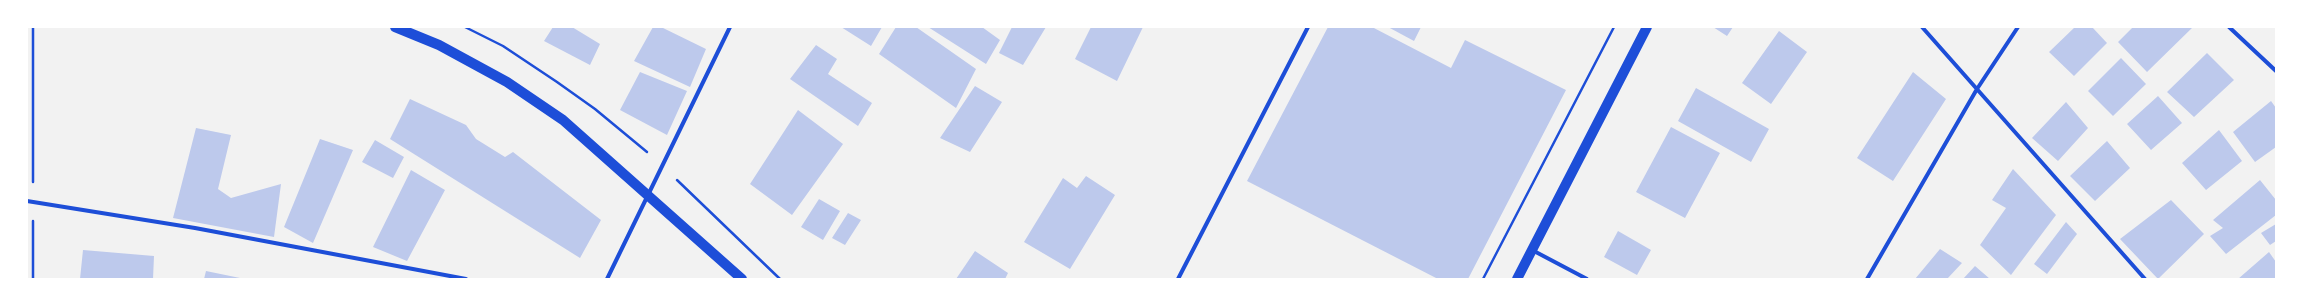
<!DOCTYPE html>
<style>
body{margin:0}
#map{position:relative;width:2303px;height:306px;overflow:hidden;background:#f2f2f2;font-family:"Archivo Narrow",sans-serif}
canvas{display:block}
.frame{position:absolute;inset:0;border:28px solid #fff;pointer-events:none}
</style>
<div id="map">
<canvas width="2303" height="306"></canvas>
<div class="frame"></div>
</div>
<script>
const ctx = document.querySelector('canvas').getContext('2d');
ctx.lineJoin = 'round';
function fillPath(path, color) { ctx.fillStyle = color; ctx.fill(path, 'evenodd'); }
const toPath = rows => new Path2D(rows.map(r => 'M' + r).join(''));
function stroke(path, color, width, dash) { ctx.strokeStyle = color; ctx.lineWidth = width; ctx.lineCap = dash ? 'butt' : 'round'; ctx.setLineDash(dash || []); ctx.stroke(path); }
const building = toPath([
 [553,27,572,27,600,44,590,65,544,41],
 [653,27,661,27,706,49,690,87,634,61],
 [841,27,882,27,871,46],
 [896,27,916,27,976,69,956,108,879,54],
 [928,27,982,27,1000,40,986,64],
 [1012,27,1046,27,1023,65,999,53],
 [1091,27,1143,27,1117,81,1075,59],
 [1328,27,1372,27,1451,68,1465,40,1566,90,1468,279,1438,279,1247,181],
 [1388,27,1421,27,1414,41],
 [1713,27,1733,27,1727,36],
 [2075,27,2092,27,2107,43,2074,76,2049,52],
 [2133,27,2193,27,2147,72,2118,42],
 [1779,31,1807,52,1771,104,1742,83],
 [816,45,837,59,828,74,872,103,858,126,790,79],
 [2207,53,2234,80,2194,117,2167,92],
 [2121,58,2146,84,2113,116,2088,91],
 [640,72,687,91,667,135,620,110],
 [1913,72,1946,99,1893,181,1857,158],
 [975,86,1002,102,970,152,940,138],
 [1696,88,1769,129,1751,162,1678,121],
 [2158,96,2182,123,2151,150,2127,124],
 [410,99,466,125,476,139,505,157,513,152,601,220,580,258,390,139],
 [2271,101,2276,108,2276,147,2255,162,2233,132],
 [2066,102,2088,128,2058,161,2032,138],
 [798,110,843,144,792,215,750,184],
 [1671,127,1720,153,1685,218,1636,192],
 [196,128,231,135,218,189,231,198,281,184,274,237,173,218],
 [2219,130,2242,161,2206,190,2182,163],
 [320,139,353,150,313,243,284,227],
 [375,140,404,157,393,178,362,162],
 [2107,141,2130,168,2095,201,2070,176],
 [2013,169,2056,215,2011,275,1980,245,2006,208,1992,200],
 [411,170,445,190,407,261,373,247],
 [1086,176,1115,195,1070,269,1024,242,1063,178,1077,188],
 [2260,180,2276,200,2276,215,2226,254,2210,236,2223,228,2213,220],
 [819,199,840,211,823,240,801,227],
 [2171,200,2204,234,2158,279,2120,239],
 [848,213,861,220,845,245,832,238],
 [2066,222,2077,234,2047,274,2034,264],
 [2276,224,2276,241,2270,245,2261,233],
 [1618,231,1651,250,1637,275,1604,257],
 [1940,249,1962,263,1947,279,1915,279],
 [83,250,154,256,153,279,80,279],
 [975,251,1008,273,1005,279,956,279],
 [2269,252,2276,262,2276,279,2238,279],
 [1975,266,1990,279,1963,279],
 [206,271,240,278,240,279,204,279]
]);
const path = toPath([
 [465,27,503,46,557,82,595,109,647,152],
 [677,180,780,279],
 [33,182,33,27],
 [33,279,33,221],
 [1483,279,1614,27]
]);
const minor = toPath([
 [1922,27,2145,279],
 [2229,27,2276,71],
 [27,201,195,228,466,279],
 [1532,250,1587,279],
 [607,279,730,27],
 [1178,279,1308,27],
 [1867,279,1977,89,2018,27]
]);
const primary = toPath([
 [395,27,439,45,507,82,563,120,742,279],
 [1517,279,1647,27]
]);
fillPath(building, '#bdc9ec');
stroke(path, '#1d4ed8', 2.5);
stroke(minor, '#1d4ed8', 4);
stroke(primary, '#1d4ed8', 10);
</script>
